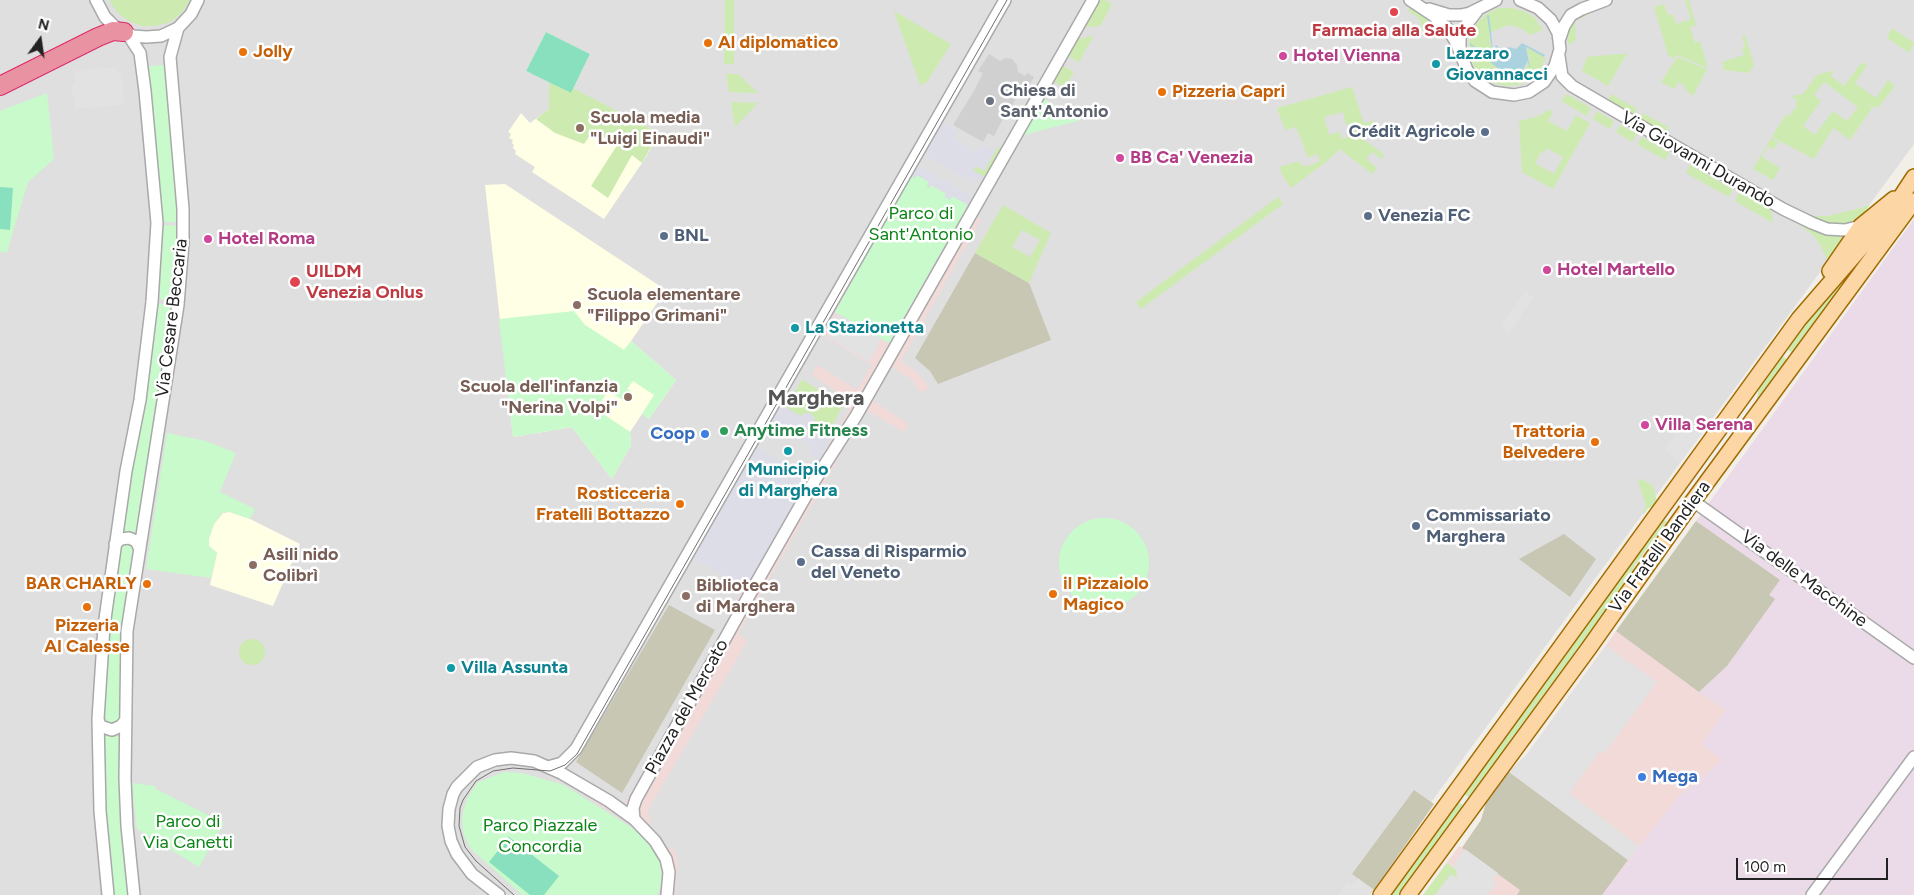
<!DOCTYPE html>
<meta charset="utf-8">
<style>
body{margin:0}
#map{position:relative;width:1914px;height:895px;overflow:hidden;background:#f2efe9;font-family:Figtree,sans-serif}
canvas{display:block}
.north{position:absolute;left:15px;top:15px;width:50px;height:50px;-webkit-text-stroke:4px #fff;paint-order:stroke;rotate:14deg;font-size:14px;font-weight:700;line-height:20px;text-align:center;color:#222}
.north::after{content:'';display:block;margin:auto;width:18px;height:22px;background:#222;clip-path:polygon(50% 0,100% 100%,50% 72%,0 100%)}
.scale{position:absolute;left:1736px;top:858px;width:152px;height:22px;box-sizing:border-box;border:2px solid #222;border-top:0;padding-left:6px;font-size:15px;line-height:18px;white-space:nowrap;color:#222;-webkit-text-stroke:4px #fff;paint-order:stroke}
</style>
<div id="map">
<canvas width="1914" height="895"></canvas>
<div class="north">N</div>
<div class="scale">100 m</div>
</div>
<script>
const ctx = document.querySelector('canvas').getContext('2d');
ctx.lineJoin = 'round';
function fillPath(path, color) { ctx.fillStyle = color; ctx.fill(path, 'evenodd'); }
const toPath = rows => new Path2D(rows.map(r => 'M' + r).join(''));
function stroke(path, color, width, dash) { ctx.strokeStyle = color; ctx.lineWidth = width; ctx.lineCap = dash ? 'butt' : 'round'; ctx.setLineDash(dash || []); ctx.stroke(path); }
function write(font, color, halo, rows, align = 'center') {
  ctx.font = font + ' Figtree,sans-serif'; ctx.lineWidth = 5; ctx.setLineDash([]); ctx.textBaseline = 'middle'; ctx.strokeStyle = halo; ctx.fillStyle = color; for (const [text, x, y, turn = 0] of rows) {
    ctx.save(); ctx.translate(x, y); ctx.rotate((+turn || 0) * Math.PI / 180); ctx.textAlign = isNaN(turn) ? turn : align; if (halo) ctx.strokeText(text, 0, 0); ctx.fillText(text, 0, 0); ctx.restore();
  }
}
const residential = toPath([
 [0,0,1914,0,1914,144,1363,895,0,895]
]);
const commercial = toPath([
 [968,211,981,219,901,361,916,371,930,388,921,392,911,379,892,367,873,401,909,424,904,432,866,410,738,634,748,640,648,810,652,832,665,848,674,849,678,861,675,895,660,895,664,880,662,862,653,846,635,827,590,799,595,789,624,805,727,627,731,611,748,579,853,403,812,375,817,365,857,390,872,365,823,336,836,313,890,344],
 [1696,521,1780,580,1727,666,1699,691,1726,710,1723,760,1679,796,1602,895,1423,895,1459,846,1462,847,1481,820,1486,803,1509,772,1527,754]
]);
const industrial = toPath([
 [1914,219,1914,895,1602,895,1679,796,1722,760,1702,744,1726,710,1699,692,1727,666,1769,595,1779,580,1696,521]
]);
const education = toPath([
 [546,32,590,54,573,89,659,133,646,157,604,219,532,172,535,167,515,154,516,151,513,148,514,145,512,143,513,140,509,138,511,134,508,132,521,113,530,123,549,109,549,82,526,71],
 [505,184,666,290,631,341,676,380,649,419,642,414,630,432,631,445,612,479,572,427,513,437,485,185],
 [230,512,250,519,300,544,273,606,210,585,217,553,209,546,209,538,214,524,223,513]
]);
const religious = toPath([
 [989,54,1000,61,1006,58,1012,59,1017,65,1018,72,1025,76,1027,73,1034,77,1021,98,1017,96,1010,110,1008,109,994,136,988,133,983,142,953,125,974,91,983,73,978,71]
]);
const construction = toPath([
 [975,253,1029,283,1051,340,938,384,930,371,915,358],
 [1696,521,1780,580,1769,595,1775,599,1727,666,1699,692,1616,631],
 [1564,534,1596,559,1570,597,1519,559],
 [669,605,715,630,622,793,576,762],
 [1509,772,1628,860,1602,895,1517,895,1520,890,1462,848,1481,820,1486,803],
 [1414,790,1434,804,1374,890,1352,874]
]);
const grass = toPath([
 [109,0,190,0,181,14,170,22,156,26,142,26,128,21,117,12],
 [725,0,734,0,734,64,724,64],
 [1099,0,1105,0,1112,4,1101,25,1092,27,1085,26],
 [1685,0,1689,0,1696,25,1690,27,1695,43,1700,41,1708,68,1677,55,1673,59,1668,55,1654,7,1664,4,1668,15,1673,14,1676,24,1691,19],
 [1410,7,1427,18,1430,28,1426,35,1422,33,1421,23,1418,17,1408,11],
 [1499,8,1512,8,1524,11,1534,17,1543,30,1529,35,1523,29,1509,25,1489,33,1494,66,1505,74,1513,74,1524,70,1530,60,1526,47,1546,58,1542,66,1534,77,1522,84,1508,86,1495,84,1483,77,1474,67,1470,55,1469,43,1472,31,1479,21,1488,13],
 [894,11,951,44,927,82,920,85],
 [1587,12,1587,16,1575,20,1576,40,1568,45,1567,31,1575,19],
 [1892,28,1914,43,1909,53,1887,38],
 [1094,35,1079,62,1067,56,1076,40],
 [1745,35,1754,65,1749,73,1724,70,1722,62,1744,55,1742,48,1745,47,1742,36],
 [1617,54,1627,54,1608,86,1582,71,1587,57],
 [1677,57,1707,69,1693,96,1685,89,1686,87,1679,82,1674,89,1661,82],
 [1862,62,1867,66,1855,83,1876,98,1888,80,1895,86,1878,108,1875,106,1873,108,1860,98,1872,108,1850,140,1833,128,1814,159,1772,137,1784,117,1786,115,1789,116,1797,106,1795,104,1797,101,1792,96,1803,94,1817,75,1834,70,1831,76,1844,86],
 [1824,82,1858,107,1847,121,1833,111,1815,135,1803,126,1821,101,1814,95],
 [1062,65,1074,72,1065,88,1053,81],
 [726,74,738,74,758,93,729,92],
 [549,82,571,93,573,88,659,133,642,163,632,155,608,198,591,186,623,136,615,131,610,137,607,136,605,138,593,131,584,144,555,133,536,119,549,109],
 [1352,87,1364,123,1374,121,1378,128,1362,138,1384,155,1381,159,1373,152,1366,159,1377,168,1372,174,1340,149,1326,162,1291,188,1281,173,1280,167,1299,161,1302,166,1306,165,1307,167,1320,161,1317,154,1308,158,1296,127,1285,130,1277,108],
 [1343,112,1346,125,1349,124,1352,136,1342,139,1340,132,1329,135,1324,117],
 [1567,94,1591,108,1587,116,1561,101],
 [1611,94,1637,109,1632,117,1607,102],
 [731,102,758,103,735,127],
 [1549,110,1553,112,1548,121,1567,131,1576,115,1590,123,1553,189,1522,172,1519,121,1536,117],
 [1547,148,1563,157,1554,174,1535,163,1541,152,1544,153],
 [1597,111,1614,121,1610,129,1593,119],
 [1643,113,1668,127,1664,135,1639,120],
 [1620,125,1637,134,1632,142,1616,132],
 [1642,137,1669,153,1665,160,1637,144],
 [1771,138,1778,142,1774,149,1768,146,1762,157,1780,168,1773,180,1753,169],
 [998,147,1002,149,986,178,973,170,976,166,984,171],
 [1690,165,1733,189,1729,197,1686,173],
 [1739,192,1771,210,1773,223,1735,201],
 [1278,197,1283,204,1141,309,1136,302],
 [1003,205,1051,233,1029,283,975,253],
 [1022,230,1040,240,1030,257,1012,247],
 [1868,205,1869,206,1859,220,1849,224,1830,223,1816,220,1802,212,1813,216,1828,216,1861,208],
 [1894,216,1794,354,1787,349,1830,291],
 [1798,221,1848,235,1828,261,1819,243,1813,235,1797,223],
 [1781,355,1789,361,1756,403,1760,383],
 [803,380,843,405,829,432,814,424,813,416,810,413,801,416,786,408,801,381],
 [1642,479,1653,486,1657,502,1654,507,1648,508,1643,515,1643,511,1646,506,1638,481],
 [1663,519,1667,522,1635,565,1629,581,1470,798,1463,793],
 '239 652a13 13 0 1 1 26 0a13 13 0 1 1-26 0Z',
 [1457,801,1464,806,1400,895,1390,895],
 [1447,863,1456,870,1457,879,1451,874,1435,895,1423,895]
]);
const park = toPath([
 [165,65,180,222,161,222,162,205,149,66],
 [47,93,54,159,28,182,7,252,0,252,0,111],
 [1042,98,1081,120,1020,136],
 [916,175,929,182,927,186,929,188,931,185,946,194,945,197,950,199,952,196,968,205,889,343,835,312,911,176,915,178],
 [169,225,179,226,175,301,157,299,163,226],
 [156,303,174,306,137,534,131,531,123,532,157,310],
 [574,311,585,325,624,350,631,341,676,380,649,419,642,414,654,395,633,381,627,389,631,391,625,401,608,391,596,409,630,432,631,445,612,479,572,427,513,437,499,319],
 [167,433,206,441,236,453,220,492,255,509,250,519,230,512,223,512,214,524,209,538,209,546,217,553,211,578,146,569],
 '1059 563a45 45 0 1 1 90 0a45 45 0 1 1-90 0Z',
 [128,541,135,548,122,661,120,719,116,722,112,723,108,722,104,714,107,645,121,544],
 [119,730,122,782,131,895,113,895,106,816,105,731],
 [503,772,522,773,564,785,634,829,651,847,660,863,662,880,658,895,522,895,471,849,464,835,462,823,463,812,467,799,477,783],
 [132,783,155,786,156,789,224,823,199,867,137,829]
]);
const pitch = toPath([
 [546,32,590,54,571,93,526,71],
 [0,187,13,188,10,230,0,229],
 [509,837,559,876,544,895,530,895,489,862]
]);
const parking = toPath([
 [114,67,122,74,124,105,75,109,74,96,70,89,75,83,75,71],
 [1525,291,1534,297,1509,333,1500,326],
 [839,314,882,339,869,362,827,337],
 [1707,426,1680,463,1665,450,1676,433],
 [1606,646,1657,682,1604,754,1600,751,1569,793,1639,846,1628,860,1509,772,1527,754],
 [1465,849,1498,873,1493,880,1496,883,1487,895,1435,895,1451,874,1457,878,1457,872,1453,866],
 [1355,880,1357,881,1359,879,1374,890,1370,895,1338,895,1347,882,1351,885]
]);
const plaza = toPath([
 [940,122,958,131,954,139,977,152,981,145,995,151,984,171,976,166,973,170,986,178,984,180,973,183,926,156,925,148],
 [920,167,969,194,971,199,970,206,952,196,950,200,945,197,946,193,931,185,929,188,927,187,929,182,917,175,915,178,910,176,914,170],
 [780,404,801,416,805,413,810,413,815,418,814,424,833,435,819,461,809,455,813,447,784,432,785,431,778,428,774,435,766,430],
 [756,447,810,477,747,589,693,558]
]);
const water = toPath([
 [1489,15,1493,50,1496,45,1504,50,1509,47,1516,49,1522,43,1545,55,1544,57,1526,47,1532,77,1531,78,1528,61,1514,85,1521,71,1508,74,1480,73,1479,72,1502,72,1470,45,1470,43,1494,63,1487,16]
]);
const minor = toPath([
 [96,0,105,17,115,27,133,36,146,37,161,36,178,28,191,14,198,0],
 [1410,0,1434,16,1448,29,1456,42,1467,70,1475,81,1492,92,1514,95,1529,92,1544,82,1555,66,1560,49,1558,33,1551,20,1538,8,1520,0],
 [1429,9,1449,15,1461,15,1470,13,1496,0],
 [1560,38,1564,26,1571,15,1582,9,1606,0],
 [1460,49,1460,38,1463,29,1477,11],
 [1559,56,1562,76,1572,86,1783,209,1812,223,1827,229,1845,230,1861,226],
 [1693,501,1914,658],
 [115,544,121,539,129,538,136,541,140,549],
 [98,719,100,726,112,730,121,726,125,721],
 [548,767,562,763,576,749,1005,0],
 [634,819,633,808,636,799,751,592,815,480,856,416,1093,0],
 [108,895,100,811,98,719,104,626,126,471,140,400,152,302,157,223,145,91,140,53,127,33],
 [134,895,127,826,125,779,127,631,178,305,183,242,183,209,170,57,178,28],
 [499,895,472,874,457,854,451,841,448,826,449,809,453,794,457,787,477,767,495,760,511,758,534,761,561,773,609,801,634,819,655,841,666,859,669,872,667,895],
 [1812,895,1914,757]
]);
const major = toPath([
 [1830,271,1861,226,1894,199],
 [1381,895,1799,319,1889,215,1914,177],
 [1408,895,1589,648,1693,501,1914,201]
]);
const highway = toPath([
 [0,86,98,37,113,31,124,32]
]);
const tram = toPath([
 [514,895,476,861,465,847,459,826,460,808,463,800,476,781,493,771,513,768,550,771,565,765,577,754,1007,0]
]);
const markers = [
 [1394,12,5,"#e0444e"],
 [708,43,5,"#e8710a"],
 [243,52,5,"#e8710a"],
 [1283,56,5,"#d1479c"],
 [1436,64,5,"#0f9aa8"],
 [1162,92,5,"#e8710a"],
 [990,101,5,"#6b7280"],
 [580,128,5,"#8d6e63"],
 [1485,132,5,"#5c6f8a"],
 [1120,158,5,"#d1479c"],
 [1368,216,5,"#5c6f8a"],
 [664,236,5,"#5c6f8a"],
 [208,239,5,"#d1479c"],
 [1547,270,5,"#d1479c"],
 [295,282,6,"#e0444e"],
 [577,305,5,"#8d6e63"],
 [795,328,5,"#0f9aa8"],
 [628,397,5,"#8d6e63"],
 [1645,425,5,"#d1479c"],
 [724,431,5,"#2e9e5b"],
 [705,434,5,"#3f7fe0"],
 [1595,442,5,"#e8710a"],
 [788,451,5,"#0f9aa8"],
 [680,504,5,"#e8710a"],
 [1416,526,5,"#5c6f8a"],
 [801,562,5,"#5c6f8a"],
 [253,565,5,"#8d6e63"],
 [147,584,5,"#e8710a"],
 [1053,594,5,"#e8710a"],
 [686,596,5,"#8d6e63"],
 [87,607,5,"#e8710a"],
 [451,668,5,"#0f9aa8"],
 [1642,777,5,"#3f7fe0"]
];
const healthNames = [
 ["Farmacia alla Salute",1394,31],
 ["UILDM",306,272,"left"],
 ["Venezia Onlus",306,293,"left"]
];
const foodNames = [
 ["Al diplomatico",718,43],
 ["Jolly",253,52],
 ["Pizzeria Capri",1172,92],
 ["Trattoria",1585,432,"right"],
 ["Belvedere",1585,453,"right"],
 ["Rosticceria",670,494,"right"],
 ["Fratelli Bottazzo",670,515,"right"],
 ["BAR CHARLY",137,584,"right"],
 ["il Pizzaiolo",1063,584],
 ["Magico",1063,605],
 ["Pizzeria",87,626,"center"],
 ["Al Calesse",87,647,"center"]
];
const cultureNames = [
 ["Lazzaro",1446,54],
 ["Giovannacci",1446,75],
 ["La Stazionetta",805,328],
 ["Municipio",788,470,"center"],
 ["di Marghera",788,491,"center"],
 ["Villa Assunta",461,668]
];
const hotelNames = [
 ["Hotel Vienna",1293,56],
 ["BB Ca' Venezia",1130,158],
 ["Hotel Roma",218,239],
 ["Hotel Martello",1557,270],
 ["Villa Serena",1655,425]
];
const worshipNames = [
 ["Chiesa di",1000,91],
 ["Sant'Antonio",1000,112]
];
const educationNames = [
 ["Scuola media",590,118],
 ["\"Luigi Einaudi\"",590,139],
 ["Scuola elementare",587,295],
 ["\"Filippo Grimani\"",587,316],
 ["Scuola dell'infanzia",618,387,"right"],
 ["\"Nerina Volpi\"",618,408,"right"],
 ["Asili nido",263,555],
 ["Colibrì",263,576],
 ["Biblioteca",696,586],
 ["di Marghera",696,607]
];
const serviceNames = [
 ["Crédit Agricole",1475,132,"right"],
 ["Venezia FC",1378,216],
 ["BNL",674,236],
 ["Commissariato",1426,516],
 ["Marghera",1426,537],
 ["Cassa di Risparmio",811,552],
 ["del Veneto",811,573]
];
const streetNames = [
 ["Via Giovanni Durando",1698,160,30],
 ["Via Cesare Beccaria",172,318,-83],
 ["Via Fratelli Bandiera",1660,547,-54],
 ["Via delle Macchine",1804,579,36],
 ["Piazza del Mercato",687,707,-61]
];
const parkNames = [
 ["Parco di",921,214],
 ["Sant'Antonio",921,235],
 ["Parco di",188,822],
 ["Via Canetti",188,843],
 ["Parco Piazzale",540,826],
 ["Concordia",540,847]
];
const leisureNames = [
 ["Anytime Fitness",734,431]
];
const shopNames = [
 ["Coop",695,434],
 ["Mega",1652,777,"left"]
];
const districtNames = [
 ["Marghera",816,399]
];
fillPath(residential, '#e0dfdf');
fillPath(commercial, '#f2dad9');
fillPath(industrial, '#ebdbe8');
fillPath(education, '#ffffe5');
fillPath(religious, '#d0d0d0');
fillPath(construction, '#c7c7b4');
fillPath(grass, '#cdebb0');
fillPath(park, '#c8facc');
fillPath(pitch, '#88e0be');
fillPath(parking, '#e2e2e2');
fillPath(plaza, '#dddde8');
fillPath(water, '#aad3df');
stroke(minor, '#a9a9a9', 14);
stroke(major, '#a06b00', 18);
stroke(highway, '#dc2a67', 20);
stroke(minor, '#fff', 11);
stroke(major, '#fcd6a4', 15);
stroke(highway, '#e892a2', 18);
stroke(tram, '#707070', 1);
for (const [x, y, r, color] of markers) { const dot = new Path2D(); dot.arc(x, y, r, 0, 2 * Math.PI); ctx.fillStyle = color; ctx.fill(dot); stroke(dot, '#fff', 2); }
write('bold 18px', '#be3a42', '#fff', healthNames);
write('bold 18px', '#c56008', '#fff', foodNames, 'left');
write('bold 18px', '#0d838f', '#fff', cultureNames, 'left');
write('bold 18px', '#b23c85', '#fff', hotelNames, 'left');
write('bold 18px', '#5b616d', '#fff', worshipNames, 'left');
write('bold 18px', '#785e54', '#fff', educationNames, 'left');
write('bold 18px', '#4e5e75', '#fff', serviceNames, 'left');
write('18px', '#222', '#fff', streetNames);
write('18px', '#0c8416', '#fff', parkNames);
write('bold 18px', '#27864d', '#fff', leisureNames, 'left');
write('bold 18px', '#366cbe', '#fff', shopNames, 'right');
write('bold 22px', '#555', '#fff', districtNames);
</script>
